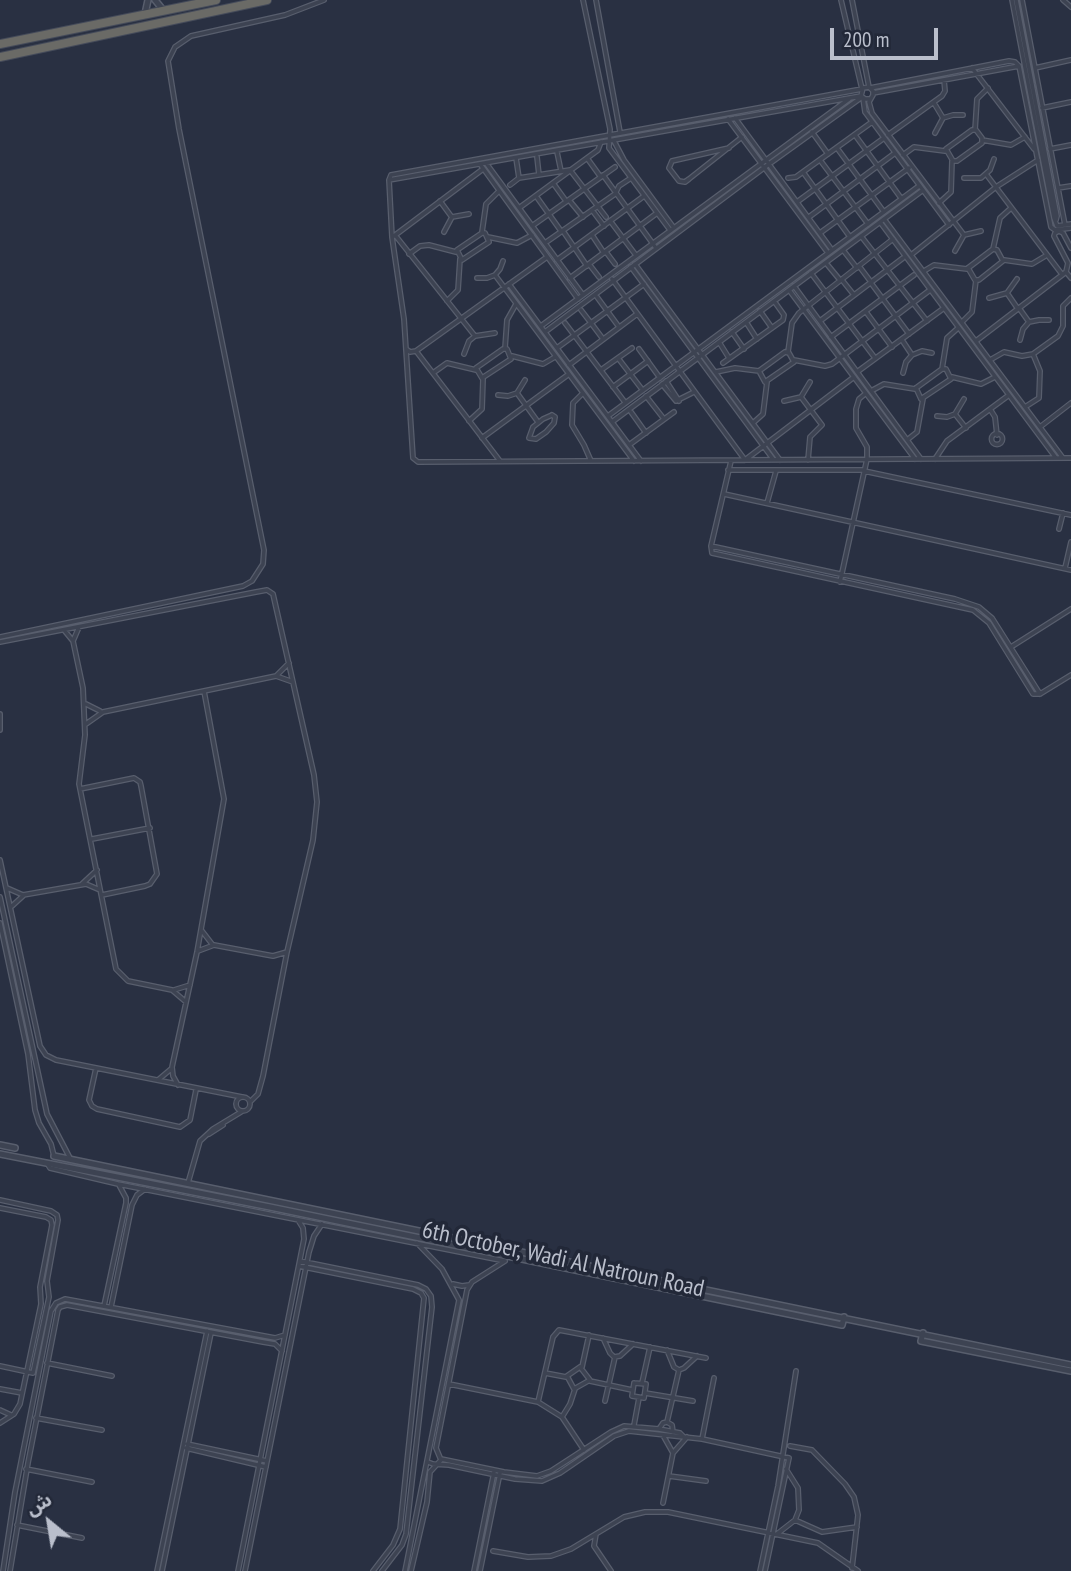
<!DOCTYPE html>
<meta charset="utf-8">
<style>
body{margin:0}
#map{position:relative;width:1071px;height:1571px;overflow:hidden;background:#293042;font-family:"PT Sans Narrow","Noto Sans Arabic",sans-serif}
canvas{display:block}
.north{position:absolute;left:14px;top:1487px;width:70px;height:70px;-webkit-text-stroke:5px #222838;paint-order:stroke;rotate:330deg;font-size:19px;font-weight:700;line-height:28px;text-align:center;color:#babfcc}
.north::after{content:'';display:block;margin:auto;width:24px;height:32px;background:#babfcc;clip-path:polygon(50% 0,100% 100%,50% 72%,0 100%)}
.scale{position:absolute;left:830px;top:28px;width:108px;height:32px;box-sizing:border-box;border:4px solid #babfcc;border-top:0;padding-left:9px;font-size:21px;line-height:24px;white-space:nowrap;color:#babfcc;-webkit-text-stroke:5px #222838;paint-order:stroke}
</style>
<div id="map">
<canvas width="1071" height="1571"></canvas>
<div class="north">ش</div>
<div class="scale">200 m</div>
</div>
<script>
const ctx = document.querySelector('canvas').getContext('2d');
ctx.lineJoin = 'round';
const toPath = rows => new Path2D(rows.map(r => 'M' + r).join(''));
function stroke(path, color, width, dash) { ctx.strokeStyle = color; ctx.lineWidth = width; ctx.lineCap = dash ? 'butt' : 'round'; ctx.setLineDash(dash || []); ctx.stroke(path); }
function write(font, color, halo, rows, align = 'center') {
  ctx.font = font + ' "PT Sans Narrow",sans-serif'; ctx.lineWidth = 7; ctx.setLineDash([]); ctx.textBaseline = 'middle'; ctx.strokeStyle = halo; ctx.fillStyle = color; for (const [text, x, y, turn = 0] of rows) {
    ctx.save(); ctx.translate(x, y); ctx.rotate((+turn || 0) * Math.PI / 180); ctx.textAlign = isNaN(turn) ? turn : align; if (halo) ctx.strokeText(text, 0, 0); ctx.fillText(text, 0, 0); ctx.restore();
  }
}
const minor = toPath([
 [583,0,610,129,609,148,670,230],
 [596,0,620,132],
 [841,0,862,89],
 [852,0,869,87],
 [1012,0,1054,218,1057,226,1071,224],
 [1016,0,1057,216,1056,220],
 [1022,0,1065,225],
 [1063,0,1071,7],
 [972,68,1034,149],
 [1035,68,1071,60],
 [870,88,1009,61,1015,62,1019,66,1051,227,1055,230,1071,228],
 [862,89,391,175,389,180,392,237,404,319,413,458,418,462,1071,458],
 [873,93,1019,66],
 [863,98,865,112,949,225],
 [870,99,865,99,861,96,863,88,869,87,873,91,873,95,869,102,872,113,964,235],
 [934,103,943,118],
 [1042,108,1071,102],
 [735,118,832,250],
 [728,119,828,253],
 [972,130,976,130,982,138,982,143,957,161,953,161,946,149,972,130],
 [975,130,977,99,988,88],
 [812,132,828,154],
 [935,133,943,118,953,115,963,115],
 [855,135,901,198],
 [888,135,942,96,945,91,944,80],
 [982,140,1011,145,1025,137],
 [614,141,624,160,674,228],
 [729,148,672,161,669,168,679,181,685,182,689,179,742,137],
 [837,148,884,212],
 [1050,149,1071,145],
 [557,152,561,171],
 [903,155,914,147,945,151],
 [537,157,539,175],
 [516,158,519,178],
 [587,158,600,176],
 [820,160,868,224],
 [486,163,583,295],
 [480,164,578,299],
 [803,172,850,237],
 [986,174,1061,273],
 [603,175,656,248],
 [788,178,796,177,872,122],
 [964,178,981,178,990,170,994,159],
 [389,180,861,96],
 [553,183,566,201],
 [510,185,519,178,570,170,606,217],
 [1058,188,1071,186],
 [536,196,561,231],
 [569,200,583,217],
 [440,201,451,216],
 [797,202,884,138],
 [939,203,951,192,952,161],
 [519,208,598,150,601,142],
 [592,210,604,226],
 [809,217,895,153],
 [884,219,1063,458],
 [611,222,635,254],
 [880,222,1056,458],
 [532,226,615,167],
 [563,231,587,266],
 [444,232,452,217,469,214],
 [482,232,486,204,499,191],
 [482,233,485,233,489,242,462,260,457,250,482,233],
 [820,233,909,168],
 [395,235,475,336],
 [592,235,604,253],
 [394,236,483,169],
 [861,236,927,321],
 [488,237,517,243,532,235],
 [545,243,615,194,619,186,631,178],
 [1071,248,1063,233,1059,231,1055,233,1054,236,1068,263,1066,272,1071,278],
 [993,249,997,250,1003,261,979,280,975,280,968,268,993,249],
 [993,249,1000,218,1011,208],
 [843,250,857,268],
 [955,251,964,235,981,231],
 [606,252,615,264],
 [409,254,420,246,429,245,456,252],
 [911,255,996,187,1038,160],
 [557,260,644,196],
 [1004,260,1032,264,1047,255],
 [826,263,840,280],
 [589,264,599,277],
 [635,264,780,460],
 [859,266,871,282],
 [631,267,773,459],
 [924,271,934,265,967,269],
 [811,273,875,358],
 [495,275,634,461],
 [477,278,487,278,495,275,500,269,503,261],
 [570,278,657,213],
 [612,279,745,460,854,377],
 [842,280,854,295],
 [871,283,909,334],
 [509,284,641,461],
 [794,286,921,459],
 [789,290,915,459],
 [1007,293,1018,309],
 [597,297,619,327],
 [989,298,1007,293,1017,279],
 [447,301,458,290,460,259],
 [1019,308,1029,322],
 [581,310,591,323],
 [760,311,772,328],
 [866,312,892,347],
 [820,321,903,258],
 [746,322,757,339],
 [962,322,972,312,976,280],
 [565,323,624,401],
 [591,323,603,339],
 [541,326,849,99],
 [545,332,769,164,862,97],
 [732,332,744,349],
 [831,337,914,275],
 [902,340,912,355],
 [1020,340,1023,329,1029,322,1039,320,1049,320],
 [976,341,1066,272],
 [719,342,729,358],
 [505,348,507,320,516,304],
 [557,348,644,284],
 [406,349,410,352,416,351,547,257],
 [503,349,507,349,511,359,482,378,476,368,503,349],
 [639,349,660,378],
 [416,351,500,461],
 [785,352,789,353,794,362,765,382,759,371,785,352],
 [788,352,792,323,799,313,893,239],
 [464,354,469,341,475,336,495,333],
 [512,356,543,364,555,357],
 [618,358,641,388],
 [794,360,825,366,832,364,930,290],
 [990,360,1004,352,1022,356,1033,354,1058,336,1063,326,1063,306,1071,298],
 [723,363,783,320,784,315,774,301],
 [569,365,637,314],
 [942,369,946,369,951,379,921,399,916,388,942,369],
 [942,369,947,338,958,328],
 [601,370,632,348],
 [716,372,735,368,759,371],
 [857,372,944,308],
 [433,373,447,363,476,370],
 [903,373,906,362,912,355,922,351,932,353],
 [952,377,981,384,995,377],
 [666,381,679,401],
 [662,384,676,401,694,392],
 [613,387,648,361],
 [871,391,884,384,915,389],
 [517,393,538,422],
 [583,393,573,403,572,425,584,445,591,461],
 [498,395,508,396,517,393,525,380],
 [646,396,664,419],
 [801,397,822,425,810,437,808,460],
 [784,401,801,397,810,382],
 [1025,407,1039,398,1040,371,1033,354],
 [990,409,995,417,997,435],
 [631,412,646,433],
 [955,414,966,428],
 [552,415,555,417,554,423,546,432,536,439,529,438,533,427,543,419,552,415],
 [608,416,919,186],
 [937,416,947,417,955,414,964,399],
 [469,421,482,409,483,379],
 [612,422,923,190],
 [753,423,763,414,767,382],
 [1040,427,1071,403],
 '991.5 439a5.5 5.5 0 1 1 11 0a5.5 5.5 0 1 1-11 0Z',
 [482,438,569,374],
 [907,440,917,432,923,399],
 [629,445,674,412],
 [935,459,947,441,1009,395],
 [731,461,711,546,712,553,973,610,989,623,1033,694,1040,694],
 [728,470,864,470],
 [864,471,1071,515],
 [724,494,1071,570],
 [767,503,776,471],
 [1059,529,1063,513],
 [711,546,955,599,979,607,992,618,1040,694],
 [1065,568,1071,542],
 [840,582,867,459,867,447,856,428,856,409,859,399,865,394],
 [64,630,73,641,83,688,85,735,79,784,116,969,128,981,172,990,186,1002],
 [0,637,243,586,252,581,263,564,264,550,179,129,168,61,175,47,191,36,285,15,324,0],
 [73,641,79,627],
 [0,642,256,592,267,590,273,594,314,775,317,802,313,840,287,952,263,1076,258,1094,251,1101],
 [1011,647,1071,609],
 [276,676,289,663],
 [1040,694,1071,675],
 [86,704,100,711],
 [0,714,0,730],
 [86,724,103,712,276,676,293,682],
 [80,789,134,778,140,782,141,786,157,874,150,884,145,886,102,895],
 [92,839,150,828],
 [0,860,40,1046,46,1055,56,1060,242,1097],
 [82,884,97,870],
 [7,888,23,895,86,884,100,890],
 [0,897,47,1114,71,1160],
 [12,906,24,895],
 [0,923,28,1054,35,1110,39,1123,51,1144,54,1156],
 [202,931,212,944],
 [198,951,214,945,273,956,287,952],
 [174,990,190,985],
 [96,1068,89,1100,92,1106,97,1109,180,1127,190,1120,196,1090],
 [158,1080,171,1069],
 [178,1085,173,1076,172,1067,197,952,224,799,204,691],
 '236 1104a7 7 0 1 1 14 0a7 7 0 1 1-14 0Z',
 [209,1134,223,1125],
 [47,1163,50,1168,118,1184,505,1261],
 [188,1183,200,1141,213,1129,241,1112],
 [0,1200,51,1211,57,1215,58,1220,47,1281,49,1297,33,1373,0,1366],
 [0,1208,46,1217,51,1220,52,1225,40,1287,41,1304,20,1404,14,1414,0,1423],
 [300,1261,418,1285,426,1289,431,1296,432,1307,406,1534,402,1545,382,1571],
 [299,1266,413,1289,421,1293,424,1298,400,1529,393,1545,373,1571],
 [453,1284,462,1286,469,1285],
 [104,1306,126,1203,126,1198,119,1185],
 [111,1307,132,1205,137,1195,145,1189],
 [603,1338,610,1353,614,1357,620,1356,633,1344],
 [667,1350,674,1367,679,1370,684,1368,697,1356],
 [47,1363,112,1376],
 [580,1367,590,1380,574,1389,567,1376,580,1367],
 [582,1367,589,1335],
 [545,1373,566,1377],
 [590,1381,632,1390],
 [634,1383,646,1384,644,1398,632,1396,634,1383],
 [642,1383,650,1347],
 [449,1384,538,1402,562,1417,584,1450],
 [0,1389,22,1393],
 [645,1393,693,1401],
 [605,1401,615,1357],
 [538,1402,553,1337,559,1330,706,1358],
 [0,1410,11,1415],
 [562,1417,570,1404,575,1389],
 [36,1418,102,1430],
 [667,1422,679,1370],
 [634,1425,639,1398],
 [659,1429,663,1423,667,1422,672,1425,673,1432],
 [664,1437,673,1453],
 [702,1439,714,1378],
 [187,1444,267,1461],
 [790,1446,812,1450,845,1484,854,1497,858,1515,852,1568],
 [186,1448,266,1467],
 [441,1459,504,1472,537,1476,551,1471,611,1432,624,1426,659,1429,680,1433,684,1437],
 [428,1462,433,1464,449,1465,515,1479,542,1481,560,1473,614,1436,629,1431,702,1439,789,1458,765,1571],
 [26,1469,92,1482],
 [669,1476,706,1481],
 [663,1503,673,1453,687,1437],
 [795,1520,822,1532,857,1527],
 [17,1525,82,1538],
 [596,1534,594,1546,611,1571],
 [777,1534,795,1520,799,1510,798,1488,786,1469],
 [493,1551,528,1557,551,1556,571,1549,624,1517,645,1512,668,1512,818,1543,858,1571],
 [3,1571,15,1492,51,1311,56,1303,65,1299,275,1338,285,1335],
 [10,1571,28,1463,58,1310,60,1307,67,1305,263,1342,275,1344,282,1351],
 [157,1571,207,1331],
 [162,1571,211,1333],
 [238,1571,304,1239,303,1228,298,1220],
 [245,1571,309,1252,314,1236,322,1224],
 [405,1571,459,1300,442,1269,417,1243],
 [411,1571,427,1502,430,1472,441,1460,436,1448,467,1290,472,1282,505,1261],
 [474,1571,494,1472],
 [480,1571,500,1473],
 [760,1571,778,1486,796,1371]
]);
const tertiary = toPath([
 [155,0,164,11],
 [145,14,148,0],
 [0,1145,15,1148],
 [0,1154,270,1207,842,1325,844,1317],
 [54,1156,1071,1365],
 [923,1333,921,1341,1071,1371]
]);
const trunk = toPath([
 [0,44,216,0],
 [0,57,267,0]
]);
const streetNames = [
 ["6th October, Wadi Al Natroun Road",563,1260,12]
];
stroke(minor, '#585e6d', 6);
stroke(tertiary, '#585e6d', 8);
stroke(trunk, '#454b5a', 10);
stroke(minor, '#3d4352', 3.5);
stroke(tertiary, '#3d4352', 5);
stroke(trunk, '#6a6a66', 8);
write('24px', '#babfcc', '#222838', streetNames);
</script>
